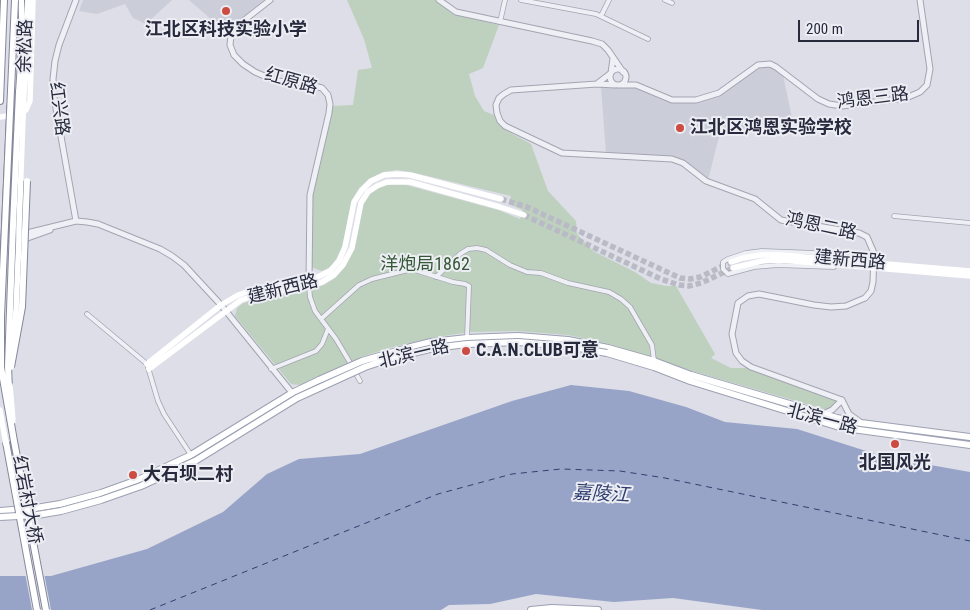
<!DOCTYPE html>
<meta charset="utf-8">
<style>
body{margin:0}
#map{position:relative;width:970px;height:610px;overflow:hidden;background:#dddee7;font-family:"Roboto Condensed",sans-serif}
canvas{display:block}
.scale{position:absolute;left:798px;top:20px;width:121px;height:22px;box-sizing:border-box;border:2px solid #272a3d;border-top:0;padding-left:6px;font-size:15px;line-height:18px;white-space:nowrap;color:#272a3d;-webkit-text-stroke:4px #eceef4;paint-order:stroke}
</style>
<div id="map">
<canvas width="970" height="610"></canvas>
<div class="scale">200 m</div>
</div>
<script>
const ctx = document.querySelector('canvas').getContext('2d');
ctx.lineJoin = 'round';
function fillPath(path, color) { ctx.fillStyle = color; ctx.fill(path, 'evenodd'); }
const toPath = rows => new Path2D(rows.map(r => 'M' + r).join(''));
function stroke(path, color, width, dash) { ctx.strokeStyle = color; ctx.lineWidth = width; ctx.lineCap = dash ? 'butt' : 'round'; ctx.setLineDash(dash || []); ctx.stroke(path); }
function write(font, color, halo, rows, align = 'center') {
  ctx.font = font + ' "Roboto Condensed","Noto Sans SC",sans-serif'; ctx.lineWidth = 4; ctx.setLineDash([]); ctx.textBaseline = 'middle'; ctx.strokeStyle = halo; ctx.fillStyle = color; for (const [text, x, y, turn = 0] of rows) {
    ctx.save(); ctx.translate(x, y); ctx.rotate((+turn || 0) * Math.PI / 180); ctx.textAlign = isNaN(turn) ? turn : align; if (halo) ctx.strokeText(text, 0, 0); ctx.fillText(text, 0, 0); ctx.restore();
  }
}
const built = toPath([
 [83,0,172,0,146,24,133,18,125,4,97,14,79,11],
 [189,0,264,0,236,22,227,33],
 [764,66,774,68,783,75,792,118,719,137,708,180,683,161,606,154,601,87,635,87,661,99,672,102,696,102,709,99,721,94,758,68]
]);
const green = toPath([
 [347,0,435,0,453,14,499,25,483,68,469,74,475,96,484,111,494,115,497,122,505,130,531,144,548,191,576,221,577,234,593,251,635,272,651,283,667,286,676,286,715,354,711,358,731,368,750,368,836,400,836,403,827,410,692,371,609,344,568,335,517,331,470,332,431,338,389,348,361,357,300,385,291,384,235,316,237,308,242,304,260,297,304,292,324,285,336,277,345,266,362,204,369,193,378,187,399,183,498,210,520,219,523,210,509,204,511,196,411,172,397,170,383,172,369,179,359,188,352,200,342,247,336,259,330,267,322,271,311,267,313,195,332,114,332,106,353,105,358,70,372,68,364,39]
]);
const water = toPath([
 [571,385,629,391,686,407,725,422,797,429,885,457,970,472,970,610,762,610,673,598,614,602,536,594,490,604,449,605,441,610,0,610,0,576,51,576,147,549,223,512,267,474,299,459,360,454,512,401]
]);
const pier = toPath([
 [25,573,44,573,51,610,32,610]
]);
const ferry = toPath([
 [150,610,438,494,512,474,561,469,620,471,665,478,970,541]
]);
const secondaryTunnel = toPath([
 [501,199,527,207,680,278,690,279,700,277,731,262],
 [524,215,661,279,679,285,689,286,701,283,733,268]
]);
const minor = toPath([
 [521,0,596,14,648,39],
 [665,0,672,3],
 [601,16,609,0],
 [500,22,505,0],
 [894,216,970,223],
 [834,267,778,265,754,267,728,274,723,269,723,262,728,259,746,253,762,251,814,253,837,258],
 [436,277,460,254,468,249,477,248,486,250,510,265,527,272,541,273,568,283,609,292,621,299,630,307,652,345,654,361],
 [309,286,310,297,315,311,336,339,352,366],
 [87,314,147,364,158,401,164,414,191,455],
 [321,319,359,285,372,279,408,270,415,270,453,282,465,284,469,286,467,338],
 [271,369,316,351,322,344,328,329],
 [355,372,360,381]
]);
const tertiary = toPath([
 [270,0,238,25,231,35,230,45,234,55,243,64,255,72,276,81,303,83,322,88,328,95,330,104,329,113,310,195,309,281],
 [439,0,456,12,592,41,602,44,608,50,623,72],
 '610 77a8 8 0 1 1 16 0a8 8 0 1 1-16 0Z',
 [598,83,611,73,613,58],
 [615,85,597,84,511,90,504,94,499,98,496,105,497,113,500,121,505,126,562,153,672,159,683,163,706,181,755,199,781,220,859,233,867,237,874,253,873,282,871,291,865,298,846,306,831,307,814,305,759,294,748,296,738,303,732,334,736,353,742,361,751,367,842,400],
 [620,85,636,85,672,100,696,100,719,93,758,65,770,64,776,67,818,99,829,104,842,106,906,98,920,92,927,85,930,69,920,0],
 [76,221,54,97,53,79,55,61,59,45,76,0],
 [23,234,76,221,87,222,98,224,160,249,172,256,184,265,221,305,293,394],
 [0,239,15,236],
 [22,240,50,230],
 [0,248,14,243],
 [823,414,832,410,842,400,849,414,859,421]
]);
const secondary = toPath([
 [24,91,26,71,28,0],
 [0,117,16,115,26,110,30,101,33,0],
 [731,262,743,258,761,255,780,255,970,271],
 [733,268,762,261,781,260,970,276],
 [147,364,221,305,238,295,259,288,309,281,330,271,339,261,345,247,354,202,362,190,371,181,384,175,397,174,410,175,501,199],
 [149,369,241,300,260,294,309,286,322,282,334,275,343,265,352,248,361,203,368,192,377,186,387,182,410,182,500,207,524,215]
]);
const primary = toPath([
 [411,347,431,342,467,338,518,336,568,340,608,348,654,361,691,375,837,418,861,423,970,437],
 [607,353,654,367,690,381,836,426,852,429,970,445],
 [0,511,36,508,60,504,101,493,140,479,191,455,292,393,319,380],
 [531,610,552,608,598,610]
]);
const trunk = toPath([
 [19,92,23,34,21,0],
 [0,101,4,0]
]);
const rail = toPath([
 [0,282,8,106],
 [0,362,2,383,11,437,44,610]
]);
const secondaryBridge = toPath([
 [11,351,16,310,19,239,19,227,24,91],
 [10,385,13,421],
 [0,410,6,444]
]);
const primaryBridge = toPath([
 [319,380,362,361,411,347],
 [0,517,37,515,61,511,101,500,141,486,195,461,297,398,365,367,392,358,434,348,467,344,518,342,567,346,607,353]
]);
const trunkBridge = toPath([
 [15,0,1,316,1,367,14,441,46,610],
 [11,367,22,307,27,181],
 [9,390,8,366,13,225,19,92],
 [6,442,37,610]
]);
const markers = [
 [226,11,5,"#cc4c41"],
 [680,128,5,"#cc4c41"],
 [466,351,5,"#cc4c41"],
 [895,444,5,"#cc4c41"],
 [133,475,5,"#cc4c41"]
];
const poiNames = [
 ["江北区科技实验小学",226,30,"center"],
 ["江北区鸿恩实验学校",690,128],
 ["C.A.N.CLUB可意",476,351],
 ["北国风光",895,463,"center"],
 ["大石坝二村",143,475]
];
const streetNames = [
 ["余松路",26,46,-88],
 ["红原路",291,82,16],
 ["鸿恩三路",873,99,-7],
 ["红兴路",58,109,83],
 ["鸿恩二路",821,227,12],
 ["建新西路",850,261,5],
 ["建新西路",283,290,-14],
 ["北滨一路",414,355,-13],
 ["北滨一路",822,420,15],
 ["红岩村大桥",26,500,79]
];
const parkNames = [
 ["洋炮局1862",425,265]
];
const waterNames = [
 ["嘉陵江",601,495,3]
];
fillPath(built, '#cbcdd8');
fillPath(green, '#bed0be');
fillPath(water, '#98a4c7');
fillPath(pier, '#dddee7');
stroke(ferry, '#313f70', 1, [6, 5]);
stroke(secondaryTunnel, '#b9bac5', 5.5, [5.5, 3]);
stroke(minor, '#a3a4b1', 5.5);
stroke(tertiary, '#a3a4b1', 7);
stroke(primary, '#9ca0b2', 8);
stroke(trunk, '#84889d', 8);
stroke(minor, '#eff0f5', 4);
stroke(tertiary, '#eff0f5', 5);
stroke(secondary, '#fff', 5.5);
stroke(primary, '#fff', 6);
stroke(trunk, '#fff', 6);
stroke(rail, '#767a90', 3);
stroke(rail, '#eceef4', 1, [4]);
stroke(primaryBridge, '#9ca0b2', 8, []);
stroke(trunkBridge, '#84889d', 8, []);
stroke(secondaryBridge, '#fff', 5.5);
stroke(primaryBridge, '#fff', 6);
stroke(trunkBridge, '#fff', 6);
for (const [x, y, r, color] of markers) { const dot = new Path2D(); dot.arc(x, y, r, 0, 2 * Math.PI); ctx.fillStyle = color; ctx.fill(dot); stroke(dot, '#eceef4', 2); }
write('bold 18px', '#272a3d', '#eceef4', poiNames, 'left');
write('18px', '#272a3d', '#eceef4', streetNames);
write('18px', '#345835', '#eceef4', parkNames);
write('italic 19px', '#313f70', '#eceef4', waterNames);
</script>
